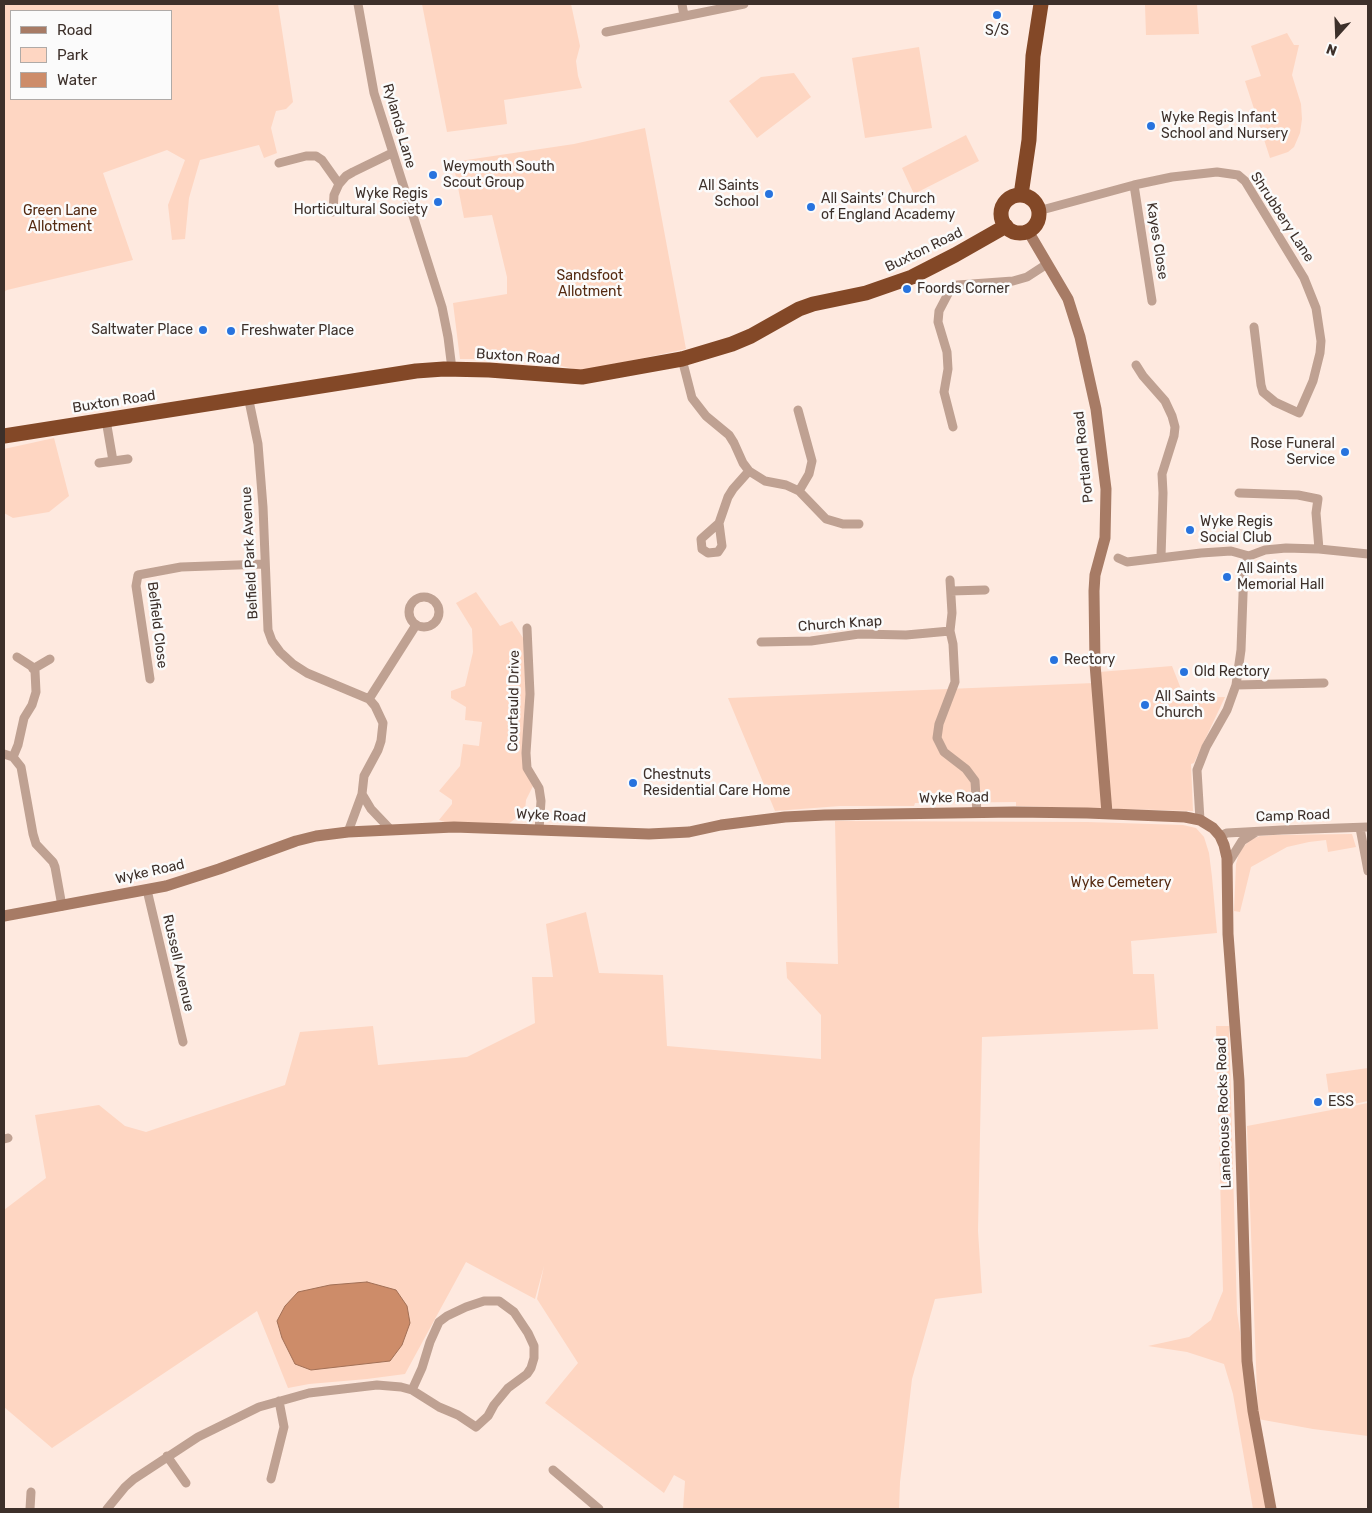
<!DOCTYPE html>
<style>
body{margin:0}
#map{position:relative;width:1372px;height:1513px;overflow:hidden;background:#fee9df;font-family:Rubik,sans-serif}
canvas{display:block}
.frame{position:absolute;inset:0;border:5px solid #3d302a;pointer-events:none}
.legend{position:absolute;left:10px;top:10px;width:162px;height:90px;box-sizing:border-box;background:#fbfbfb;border:1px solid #afaaa7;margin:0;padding:6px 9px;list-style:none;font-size:15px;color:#3d302a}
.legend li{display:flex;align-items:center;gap:10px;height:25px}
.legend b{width:25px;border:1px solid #afaaa7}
.north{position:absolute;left:1312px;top:10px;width:50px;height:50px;-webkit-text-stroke:4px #fbfbfb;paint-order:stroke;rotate:200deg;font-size:14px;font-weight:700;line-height:20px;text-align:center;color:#3d302a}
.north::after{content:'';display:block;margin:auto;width:18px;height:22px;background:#3d302a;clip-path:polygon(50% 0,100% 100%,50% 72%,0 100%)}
</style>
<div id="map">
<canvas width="1372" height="1513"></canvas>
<div class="frame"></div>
<ul class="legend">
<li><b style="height:6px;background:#a77b65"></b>Road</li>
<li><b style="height:14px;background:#fed6c2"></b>Park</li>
<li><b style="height:14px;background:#cd8c69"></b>Water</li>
</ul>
<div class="north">N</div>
</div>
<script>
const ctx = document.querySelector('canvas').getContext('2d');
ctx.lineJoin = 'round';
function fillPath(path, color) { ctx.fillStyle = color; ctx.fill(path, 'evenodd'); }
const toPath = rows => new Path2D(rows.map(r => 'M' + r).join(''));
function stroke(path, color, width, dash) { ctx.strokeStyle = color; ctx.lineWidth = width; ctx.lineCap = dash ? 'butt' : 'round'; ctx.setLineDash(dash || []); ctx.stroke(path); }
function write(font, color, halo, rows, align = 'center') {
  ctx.font = font + ' Rubik,sans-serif'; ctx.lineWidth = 5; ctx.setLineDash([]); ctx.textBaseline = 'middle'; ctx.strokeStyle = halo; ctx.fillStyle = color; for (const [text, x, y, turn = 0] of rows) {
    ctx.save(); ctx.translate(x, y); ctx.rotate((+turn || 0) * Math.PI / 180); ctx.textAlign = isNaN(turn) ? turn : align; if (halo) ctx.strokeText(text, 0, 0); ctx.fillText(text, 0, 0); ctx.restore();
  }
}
const green = toPath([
 [4,4,278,4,293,102,286,109,276,111,271,128,277,153,264,158,259,145,200,160,189,198,185,239,172,240,168,205,185,160,167,150,103,173,133,260,7,290,4,292],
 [11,11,171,11,171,99,11,99],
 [422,4,571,4,580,46,576,61,578,76,582,88,504,100,507,124,447,132],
 [1197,4,1199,34,1146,35,1145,5],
 [1287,33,1294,45,1299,45,1292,75,1301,104,1302,119,1300,133,1294,147,1288,152,1270,158,1245,81,1261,76,1251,46],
 [919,47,932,128,865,138,852,58],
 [794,73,811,97,757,138,729,101,761,77],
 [645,128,686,349,582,371,545,362,524,359,460,359,453,303,507,294,507,277,492,215,464,218,453,162,574,144],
 [966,135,979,161,914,194,902,168],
 [54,438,69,496,49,512,13,518,4,513,4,449],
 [476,592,500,626,512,621,525,641,527,693,524,756,534,784,526,800,525,811,507,825,447,823,439,820,452,804,452,800,439,791,460,766,463,744,479,746,482,722,465,720,466,707,451,698,451,691,465,686,473,652,472,629,456,603],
 [1172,666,1183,694,1186,698,1225,697,1194,763,1191,764,1193,811,1016,806,1016,802,915,803,914,806,840,806,775,811,728,698,1094,683,1099,672],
 [835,821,1087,822,1183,825,1196,828,1204,837,1209,853,1212,877,1217,933,1131,941,1133,974,1154,974,1158,1029,982,1037,978,1231,982,1293,935,1299,912,1379,900,1482,899,1509,683,1509,685,1481,674,1475,664,1493,545,1403,578,1363,537,1299,544,1266,535,1299,466,1262,405,1374,367,1379,309,1384,288,1388,257,1311,52,1448,4,1407,4,1210,46,1178,35,1115,99,1105,125,1126,146,1132,285,1085,300,1032,373,1026,378,1065,467,1057,535,1023,532,977,553,977,546,924,586,912,599,973,663,975,667,1046,821,1059,821,1015,787,978,786,962,838,964],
 [1352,834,1356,847,1328,852,1326,840,1309,842,1287,847,1251,867,1240,912,1234,911,1236,864,1239,853,1244,846,1252,839,1260,836,1274,835],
 [1216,1026,1229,1026,1237,1312,1266,1509,1253,1509,1233,1394,1224,1364,1187,1352,1148,1346,1189,1337,1211,1320,1223,1291],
 [1368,1068,1368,1101,1331,1109,1326,1074],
 [1368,1103,1368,1436,1313,1429,1258,1419,1247,1126]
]);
const water = toPath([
 [367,1282,396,1290,407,1306,410,1323,402,1345,390,1361,311,1370,295,1364,282,1338,277,1321,285,1306,298,1292,330,1285,367,1282]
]);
const street = toPath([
 [358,4,374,93,442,307,448,337,452,369],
 [682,4,684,16],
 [606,32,744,4],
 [279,163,306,156,316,156,322,160,339,184,334,195,333,212],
 [339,184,346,176,353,172,392,153],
 [1134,185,1152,301],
 [1038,211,1134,185,1172,177,1217,172,1238,175,1245,181,1304,278,1316,308,1321,341,1320,353,1313,381,1299,413,1275,402,1263,392,1261,385,1254,327],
 [682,359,692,398,706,416,729,435,734,443,743,463,749,471,765,481,786,485,799,491,826,519,843,524,859,524],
 [1136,365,1143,376,1165,401,1172,416,1175,427,1174,436,1162,474,1163,493,1161,557],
 [248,396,258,444,263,507,268,630,272,641,280,652,293,664,307,673,369,699,375,706,383,723,381,741,378,750,364,776,362,794,348,832],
 [798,410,812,461,809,474,799,491],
 [106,420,113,461],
 [953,427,944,392,948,369,947,352,938,322,939,311,950,290,953,286,958,285,1013,281,1027,277,1047,264],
 [99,463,128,459],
 [1239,493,1298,495,1318,499,1316,513,1319,549],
 [719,523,722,546,718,552,708,553,702,549,701,539,719,523],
 [719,523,728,497,733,489,749,471],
 [1118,558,1127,562,1201,553,1231,551,1249,556,1265,550,1286,548,1319,549,1368,554],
 [950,580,952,613,950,631,953,644,955,682,939,724,937,738,944,752,966,769,975,781,977,813],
 [951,591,985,590],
 '409 612a15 15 0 1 1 30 0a15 15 0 1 1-30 0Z',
 [527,628,530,694,526,753,527,768,539,788,541,801,539,830],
 [761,642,811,641,859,634,906,635,950,631],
 [33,669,50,659],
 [150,679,136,586,138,575,181,567,265,564],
 [1236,685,1324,683],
 [369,699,416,625],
 [4,754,13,757,21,767,33,834,36,844,53,862,55,867,62,906],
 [13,757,18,745,24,718,32,705,36,692,35,671,31,666,17,657],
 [362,794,371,809,391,830],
 [1200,820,1197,770,1206,747,1227,710,1236,685,1241,650,1244,567,1249,556],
 [1360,828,1368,871],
 [1220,836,1227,833,1282,830,1368,827],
 [1227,865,1242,841,1256,832],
 [147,890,183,1042],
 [4,1139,8,1138],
 [167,1456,186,1483],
 [553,1470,599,1509],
 [271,1479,284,1427,279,1401],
 [30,1509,31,1492],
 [107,1509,125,1487,134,1479,198,1437,259,1407,309,1393,377,1385,401,1387,412,1390,439,1407,458,1415,476,1427,488,1416,494,1405,508,1388,527,1374,531,1368,534,1358,534,1346,528,1333,514,1312,499,1301,484,1301,466,1307,447,1316,439,1322,430,1342,422,1368,412,1390]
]);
const secondary = toPath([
 [1028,231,1068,299,1080,337,1096,409,1106,489,1105,538,1095,575,1094,591,1095,664,1107,813],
 [4,916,166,886,219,869,296,841,316,836,348,832,454,827,649,834,689,832,721,825,785,817,825,815,1014,812,1087,813,1185,817,1200,820,1213,828,1220,836,1224,845,1227,858,1228,934,1239,1081,1247,1361,1253,1411,1271,1509]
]);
const highway = toPath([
 [1021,195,1029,140,1033,56,1041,4],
 '1001 214a19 19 0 1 1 38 0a19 19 0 1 1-38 0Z',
 [4,436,416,371,444,369,489,370,582,377,682,359,732,344,751,336,799,309,813,304,866,293,912,277,955,255,1006,226]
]);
const markers = [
 [997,15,5,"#2773de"],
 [1151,126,5,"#2773de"],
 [433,175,5,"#2773de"],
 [769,194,5,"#2773de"],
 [438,202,5,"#2773de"],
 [811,207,5,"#2773de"],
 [907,289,5,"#2773de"],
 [203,330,5,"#2773de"],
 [231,331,5,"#2773de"],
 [1345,452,5,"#2773de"],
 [1190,530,5,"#2773de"],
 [1227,577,5,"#2773de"],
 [1054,660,5,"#2773de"],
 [1184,672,5,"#2773de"],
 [1145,705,5,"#2773de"],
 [633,783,5,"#2773de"],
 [1318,1102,5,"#2773de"]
];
const poiNames = [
 ["S/S",997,31,"center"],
 ["Wyke Regis Infant",1161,118],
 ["School and Nursery",1161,134],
 ["Weymouth South",443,167],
 ["Scout Group",443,183],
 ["All Saints",759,186,"right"],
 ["School",759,202,"right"],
 ["Wyke Regis",428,194,"right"],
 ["Horticultural Society",428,210,"right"],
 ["All Saints' Church",821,199],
 ["of England Academy",821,215],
 ["Foords Corner",917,289],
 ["Saltwater Place",193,330,"right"],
 ["Freshwater Place",241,331],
 ["Rose Funeral",1335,444,"right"],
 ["Service",1335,460,"right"],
 ["Wyke Regis",1200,522],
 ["Social Club",1200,538],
 ["All Saints",1237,569],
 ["Memorial Hall",1237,585],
 ["Rectory",1064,660],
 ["Old Rectory",1194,672],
 ["All Saints",1155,697],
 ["Church",1155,713],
 ["Chestnuts",643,775],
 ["Residential Care Home",643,791],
 ["ESS",1328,1102]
];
const streetNames = [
 ["Rylands Lane",399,126,74],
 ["Shrubbery Lane",1282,217,57],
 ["Kayes Close",1157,241,81],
 ["Buxton Road",924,250,-26],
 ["Buxton Road",518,357,4],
 ["Buxton Road",114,402,-9],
 ["Portland Road",1084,457,-96],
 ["Belfield Park Avenue",250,553,-93],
 ["Church Knap",840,624,-4],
 ["Belfield Close",157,625,83],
 ["Courtauld Drive",514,701,-89],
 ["Wyke Road",954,798,-1],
 ["Wyke Road",551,816,3],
 ["Camp Road",1293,816,-2],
 ["Wyke Road",150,872,-13],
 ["Russell Avenue",178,963,77],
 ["Lanehouse Rocks Road",1224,1113,-92]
];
const parkNames = [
 ["Green Lane",60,211],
 ["Allotment",60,227],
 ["Sandsfoot",590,276],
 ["Allotment",590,292],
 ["Wyke Cemetery",1121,883]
];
fillPath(green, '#fed6c2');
fillPath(water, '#cd8c69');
stroke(water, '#a27056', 1);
stroke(street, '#bfa192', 9);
stroke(secondary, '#a77b65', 11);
stroke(highway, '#834827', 15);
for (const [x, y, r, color] of markers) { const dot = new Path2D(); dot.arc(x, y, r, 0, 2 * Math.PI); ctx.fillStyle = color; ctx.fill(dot); stroke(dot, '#fbfbfb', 2); }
write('14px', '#3d302a', '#fbfbfb', poiNames, 'left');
write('14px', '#3d302a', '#fbfbfb', streetNames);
write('14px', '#552a11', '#fbfbfb', parkNames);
</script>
